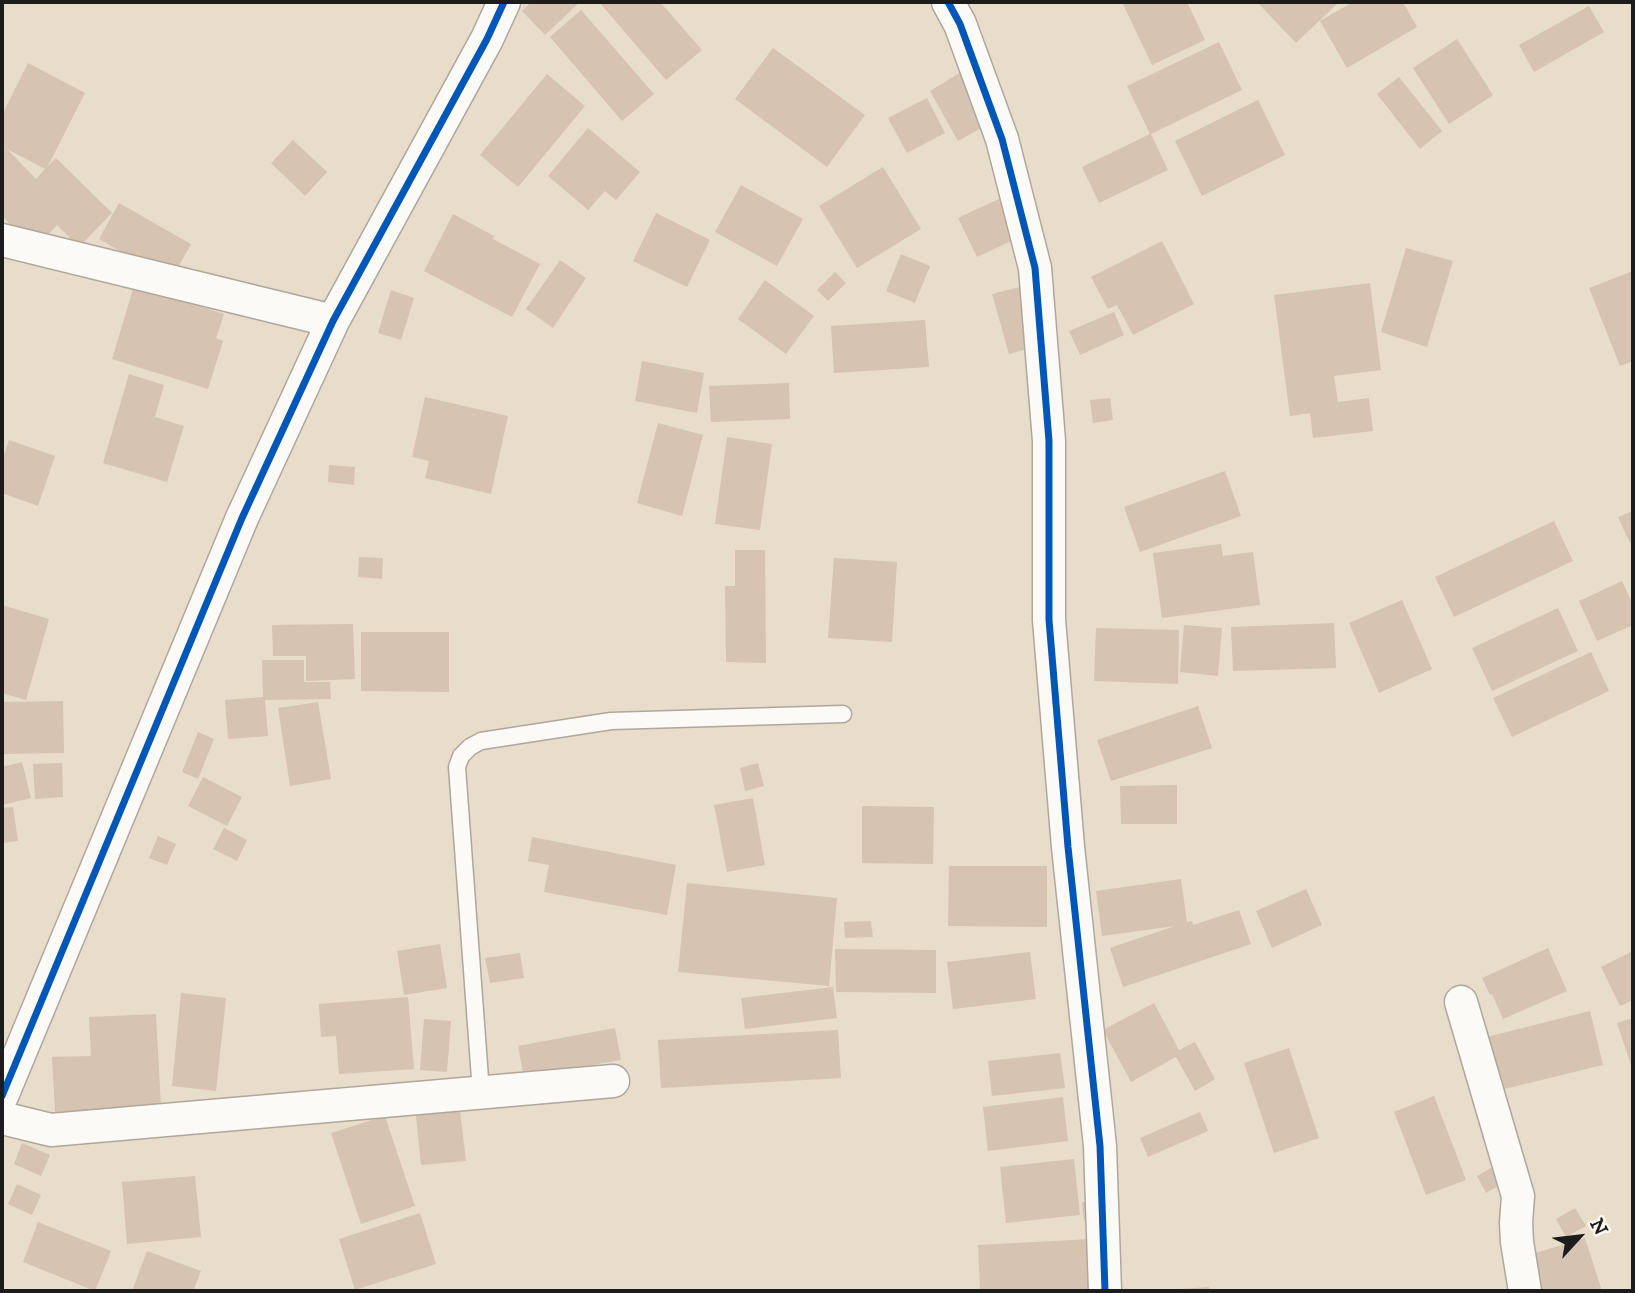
<!DOCTYPE html>
<style>
body{margin:0}
#map{position:relative;width:1635px;height:1293px;overflow:hidden;background:#e8dccb;font-family:"IM FELL DW Pica",serif}
canvas{display:block}
.frame{position:absolute;inset:0;border:4px solid #1c1c1c;pointer-events:none}
.north{position:absolute;left:1544px;top:1202px;width:70px;height:70px;-webkit-text-stroke:5px #fbf7ec;paint-order:stroke;rotate:63deg;font-size:19px;font-weight:700;line-height:28px;text-align:center;color:#1c1c1c}
.north::after{content:'';display:block;margin:auto;width:24px;height:32px;background:#1c1c1c;clip-path:polygon(50% 0,100% 100%,50% 72%,0 100%)}
</style>
<div id="map">
<canvas width="1635" height="1293"></canvas>
<div class="frame"></div>
<div class="north">N</div>
</div>
<script>
const ctx = document.querySelector('canvas').getContext('2d');
ctx.lineJoin = 'round';
function fillPath(path, color) { ctx.fillStyle = color; ctx.fill(path, 'evenodd'); }
const toPath = rows => new Path2D(rows.map(r => 'M' + r).join(''));
function stroke(path, color, width, dash) { ctx.strokeStyle = color; ctx.lineWidth = width; ctx.lineCap = dash ? 'butt' : 'round'; ctx.setLineDash(dash || []); ctx.stroke(path); }
const building = toPath([
 [531,2,580,2,545,35,522,11],
 [599,2,660,2,702,50,666,80],
 [1122,2,1187,2,1205,40,1152,65],
 [1257,2,1339,2,1296,43],
 [1353,2,1403,2,1417,27,1347,68,1320,21],
 [1589,6,1604,32,1534,72,1519,45],
 [581,10,654,94,622,121,550,37],
 [1457,39,1493,95,1449,124,1413,68],
 [1219,42,1242,90,1151,134,1168,170,1099,203,1082,167,1150,134,1127,86],
 [773,48,865,115,827,167,735,99],
 [28,63,85,93,48,166,56,158,112,213,79,247,57,225,34,249,2,216,2,115],
 [7,149,45,169,36,179],
 [963,71,992,122,958,141,930,91],
 [547,74,585,106,518,187,480,155],
 [1399,77,1442,131,1420,149,1377,94],
 [927,98,945,133,907,153,888,118],
 [1258,100,1285,155,1202,196,1175,141],
 [588,128,640,172,616,200,605,191,588,210,548,176],
 [293,140,327,172,305,196,271,163],
 [883,167,921,229,857,268,819,206],
 [741,185,803,219,777,266,715,232],
 [1003,197,1022,236,977,257,958,218],
 [119,203,191,244,171,280,99,239],
 [656,213,710,240,687,287,633,261],
 [453,214,494,236,493,239,540,264,512,317,424,271],
 [1162,241,1194,304,1133,335,1117,305,1108,309,1091,277],
 [1406,248,1453,261,1427,347,1381,332],
 [901,254,930,266,915,303,886,291],
 [560,260,586,278,553,328,526,309],
 [1633,271,1633,361,1620,366,1589,288],
 [835,272,846,283,828,301,817,290],
 [765,280,814,316,786,354,738,319],
 [1370,283,1381,370,1334,376,1338,402,1369,398,1373,431,1313,438,1310,413,1290,416,1274,295],
 [1028,285,1045,344,1009,354,992,294],
 [134,286,224,314,216,338,223,341,208,389,112,359],
 [391,290,414,298,401,340,378,333],
 [1114,312,1124,335,1080,355,1069,331],
 [925,320,929,367,834,373,831,326],
 [642,361,704,373,697,413,635,401],
 [129,374,164,385,155,417,184,426,167,482,103,463],
 [789,383,790,419,711,422,709,386],
 [425,397,508,416,491,494,425,478,429,461,412,457],
 [1110,398,1113,420,1093,423,1090,400],
 [658,423,703,435,682,516,637,503],
 [727,437,772,444,760,530,715,524],
 [9,440,55,456,38,506,2,493,2,461],
 [329,465,355,467,354,485,328,482],
 [1225,471,1241,516,1140,552,1124,507],
 [1633,511,1633,542,1630,543,1618,517],
 [1554,521,1573,561,1454,617,1435,577],
 [1221,544,1223,556,1253,552,1260,605,1162,618,1153,553],
 [735,550,765,550,766,663,726,662,725,586,735,586],
 [359,557,383,558,382,579,358,577],
 [834,558,897,562,892,642,828,638],
 [1622,581,1633,605,1633,625,1597,641,1579,601],
 [1402,600,1432,669,1379,693,1349,623],
 [2,605,49,619,26,700,2,693],
 [1558,608,1578,651,1492,691,1472,648],
 [1334,623,1336,668,1233,671,1231,627],
 [353,624,355,679,306,681,306,656,273,656,272,625],
 [1184,625,1222,628,1218,676,1180,672],
 [1096,628,1179,630,1178,684,1094,681],
 [361,632,449,632,449,692,361,691],
 [1591,652,1609,691,1512,737,1493,698],
 [262,660,304,660,304,682,330,682,331,699,265,700,268,736,228,739,225,700,263,697],
 [63,701,64,753,3,754,2,702],
 [318,702,331,779,290,786,278,708],
 [1198,706,1212,748,1111,781,1097,740],
 [198,732,214,739,198,779,182,772],
 [22,762,31,798,2,805,2,767],
 [62,763,63,797,35,799,33,764],
 [758,763,764,786,745,791,740,768],
 [203,777,242,797,227,826,188,806],
 [1177,785,1177,824,1121,824,1120,786],
 [753,798,765,865,727,872,714,805],
 [862,806,934,807,933,864,862,863],
 [13,807,18,841,2,843,2,808],
 [224,828,247,840,237,861,213,849],
 [158,836,176,844,167,865,149,858],
 [532,837,676,865,667,915,544,892,549,865,528,861],
 [949,866,1047,866,1047,927,948,926],
 [1181,879,1187,922,1192,921,1193,925,1239,910,1251,944,1123,987,1110,948,1175,926,1102,936,1096,891],
 [687,883,837,898,829,986,678,972],
 [1306,889,1322,925,1272,948,1256,911],
 [871,921,873,937,845,938,844,922],
 [440,944,447,988,404,995,397,951],
 [1548,948,1567,991,1503,1019,1492,994,1490,995,1482,978],
 [835,949,936,950,936,993,836,992],
 [1633,951,1633,1000,1620,1006,1601,967],
 [1030,952,1036,999,953,1009,947,962],
 [520,953,524,978,490,983,485,958],
 [833,987,837,1018,745,1029,741,998],
 [181,993,226,998,216,1091,172,1086],
 [408,997,414,1069,339,1074,336,1036,321,1037,319,1004],
 [1154,1003,1179,1050,1195,1042,1215,1079,1195,1091,1176,1057,1131,1082,1103,1030],
 [1590,1011,1603,1065,1500,1090,1487,1037],
 [156,1014,161,1107,55,1112,52,1057,91,1056,89,1017],
 [1633,1018,1633,1071,1617,1023],
 [424,1019,451,1021,447,1072,420,1070],
 [615,1028,621,1060,524,1077,518,1046],
 [838,1030,841,1078,661,1088,658,1040],
 [1289,1048,1319,1138,1274,1153,1244,1063],
 [1060,1053,1065,1088,992,1096,988,1061],
 [1434,1096,1466,1180,1426,1195,1394,1112],
 [1063,1097,1068,1141,988,1151,983,1107],
 [459,1102,466,1161,421,1165,415,1106],
 [1200,1112,1208,1131,1148,1157,1140,1138],
 [385,1116,415,1206,361,1224,331,1133],
 [22,1143,50,1155,41,1176,14,1164],
 [1074,1159,1080,1215,1006,1223,1000,1167],
 [1498,1164,1507,1181,1486,1193,1477,1176],
 [195,1176,201,1237,127,1244,122,1182],
 [17,1184,41,1195,32,1215,8,1204],
 [1104,1200,1106,1218,1084,1221,1082,1202],
 [1575,1208,1586,1226,1566,1237,1556,1219],
 [420,1213,436,1264,355,1290,339,1239],
 [38,1222,111,1251,95,1291,23,1262],
 [1585,1238,1602,1291,1541,1291,1529,1255],
 [1091,1239,1094,1291,980,1291,978,1245],
 [147,1251,201,1271,193,1291,132,1291],
 [1209,1287,1209,1291,1181,1291,1181,1289]
]);
const lane = toPath([
 [481,1092,457,767,461,756,470,747,481,741,611,721,843,714]
]);
const street = toPath([
 [948,2,960,24,1002,139,1035,268,1049,441,1049,620,1068,847,1100,1146,1105,1291],
 [2,240,333,321],
 [1461,1002,1518,1196,1516,1223,1517,1242,1525,1291],
 [2,1096,242,518,333,321,487,39,504,2],
 [2,1118,51,1130,613,1081]
]);
const cycleway = toPath([
 [948,2,960,24,1002,139,1035,268,1049,441,1049,620,1068,847,1100,1146,1105,1291],
 [2,1096,242,518,333,321,487,39,504,2]
]);
fillPath(building, '#d6c3b2');
stroke(lane, '#afa79c', 19);
stroke(street, '#afa79c', 35);
stroke(lane, '#fcfaf7', 16);
stroke(street, '#fcfaf7', 32);
stroke(cycleway, '#0057b8', 7);
</script>
